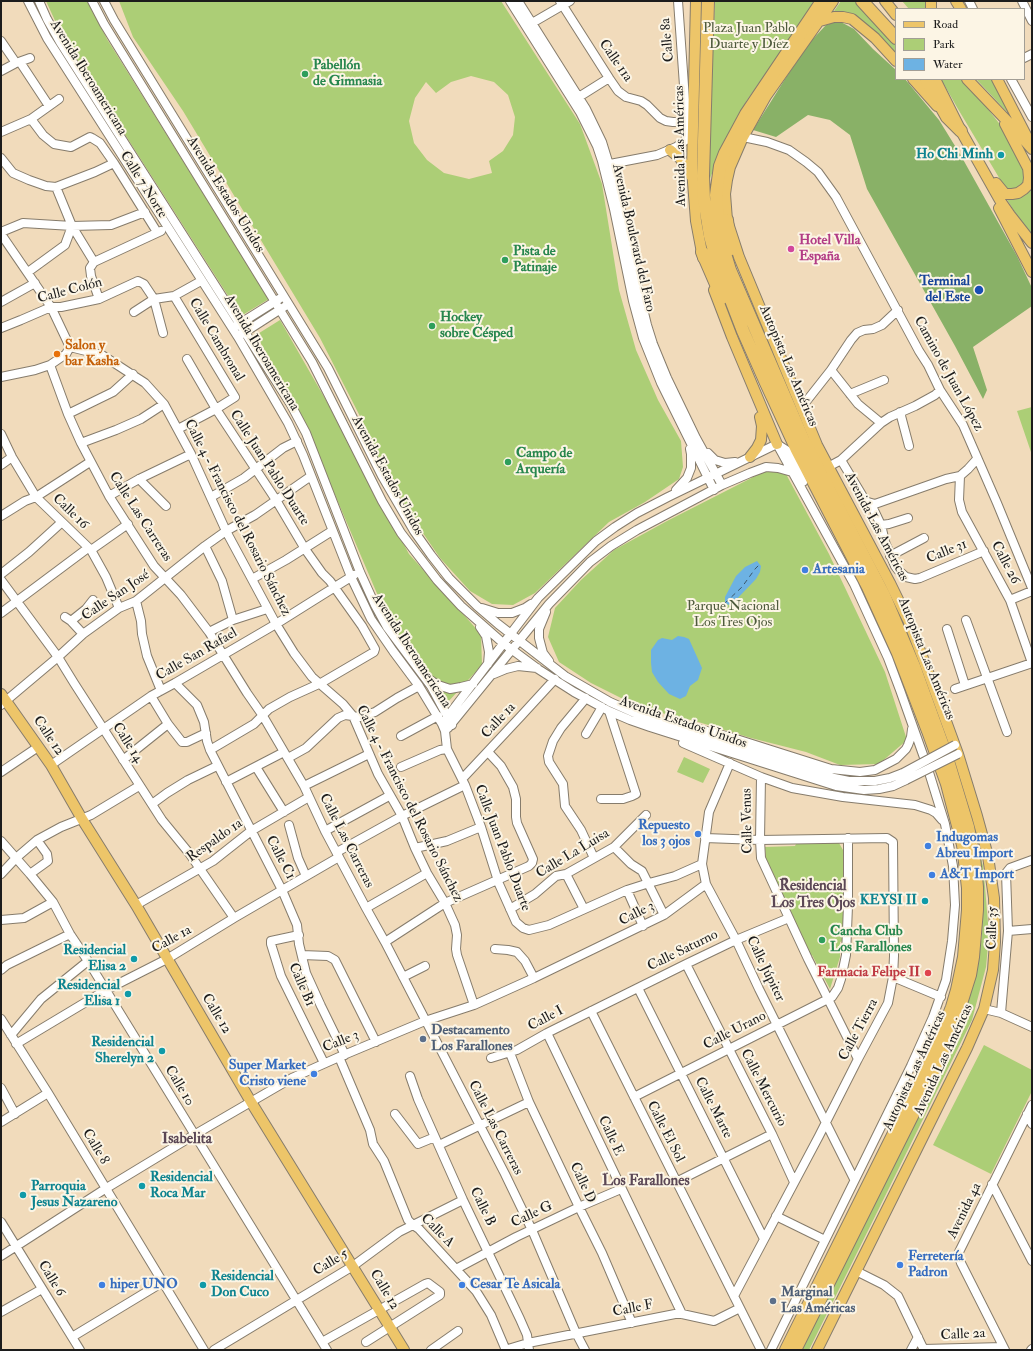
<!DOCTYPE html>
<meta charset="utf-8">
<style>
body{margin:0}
#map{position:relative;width:1033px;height:1351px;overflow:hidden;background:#f1dbbb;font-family:"IM FELL Double Pica",serif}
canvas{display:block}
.frame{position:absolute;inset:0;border:2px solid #1c1c1c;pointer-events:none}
.legend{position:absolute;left:895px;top:8px;width:130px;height:72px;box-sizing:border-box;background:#fcf5e5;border:1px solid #a29e95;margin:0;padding:5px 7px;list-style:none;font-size:12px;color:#1c1c1c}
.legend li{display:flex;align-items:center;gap:8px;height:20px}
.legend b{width:20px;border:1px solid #a29e95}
</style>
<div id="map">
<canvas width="1033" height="1351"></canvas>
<div class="frame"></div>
<ul class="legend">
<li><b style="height:5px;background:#edc569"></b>Road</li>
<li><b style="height:11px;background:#acce76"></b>Park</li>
<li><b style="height:11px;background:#6db2e3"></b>Water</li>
</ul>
</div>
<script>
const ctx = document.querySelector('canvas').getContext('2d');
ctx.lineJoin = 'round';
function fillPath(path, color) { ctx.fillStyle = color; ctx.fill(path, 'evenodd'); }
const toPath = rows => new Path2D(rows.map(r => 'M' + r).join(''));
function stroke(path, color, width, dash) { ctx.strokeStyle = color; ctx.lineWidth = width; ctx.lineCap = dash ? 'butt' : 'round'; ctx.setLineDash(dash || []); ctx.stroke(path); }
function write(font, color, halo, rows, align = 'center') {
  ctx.font = font + ' "IM FELL Double Pica",serif'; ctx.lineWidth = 4; ctx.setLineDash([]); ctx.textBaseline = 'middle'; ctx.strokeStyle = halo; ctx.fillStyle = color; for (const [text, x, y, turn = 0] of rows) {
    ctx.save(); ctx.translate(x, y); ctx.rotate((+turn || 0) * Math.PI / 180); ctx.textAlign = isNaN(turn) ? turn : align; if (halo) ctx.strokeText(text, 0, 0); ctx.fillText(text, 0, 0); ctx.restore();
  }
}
const green = toPath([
 [46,1,88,1,107,39,269,299,241,316,62,36],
 [119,1,501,1,580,124,602,184,619,290,636,350,658,400,681,441,683,467,679,479,645,502,609,522,535,593,513,605,492,604,470,591,440,558,412,517,381,463,368,432,320,338,183,111,133,37],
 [471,76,494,82,508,95,515,117,513,135,503,151,489,161,492,173,469,179,444,173,427,160,414,143,409,121,415,98,426,82,436,93,451,82],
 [715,1,817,1,747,100,724,143,707,186],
 [841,1,859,1,896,41,896,58,863,24,832,14],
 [902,1,927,1,927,9,909,9],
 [941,79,961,79,977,95,1002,127,1026,172,1022,187,1007,191,958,109],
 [976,79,992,79,1009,114],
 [1032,186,1032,237,1024,227,1006,198],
 [280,320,335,416,409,554,481,634,482,665,447,703,402,640,381,603,298,408,256,335],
 [1032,407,1032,455,1017,411],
 [769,469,786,474,829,554,885,672,907,740,879,764,840,765,806,752,751,738,695,721,641,708,591,683,559,662,548,637,555,608,581,580,614,550,667,521],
 [684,757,710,769,703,783,677,772],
 [833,842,839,843,843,850,844,877,843,941,840,942,840,957,830,989,812,955,810,956,766,860,765,847,795,846,796,844],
 [978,848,983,866,985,887,989,935,986,967,972,1020,809,1350,802,1350,942,1069,954,1041,967,1005,977,968,982,935,983,887],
 [984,1045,1032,1070,1032,1091,991,1174,933,1145]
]);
const forest = toPath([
 [839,21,854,29,873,49,896,70,896,79,905,79,939,120,960,154,1017,256,1032,288,1032,306,973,347,987,390,983,399,955,346,867,189,850,135,830,120,808,115,776,137,753,130,787,76,811,41,826,25]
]);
const water = toPath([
 [757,561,761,566,760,572,756,579,733,603,729,605,725,603,725,597,736,576,745,567],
 [678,636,684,637,689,639,702,668,698,680,690,686,686,696,680,699,669,694,658,682,652,672,651,663,651,650,658,640,662,638,672,640]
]);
const ferry = toPath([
 [725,603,742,587,755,569,760,564]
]);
const minor = toPath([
 [28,1,47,38,238,337,288,423,303,455,351,577,371,619,393,651,419,686,442,724,445,731,447,749,465,785,481,827,499,884,516,922,523,928,529,930,549,925,627,890,649,883,675,876,702,864],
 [39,1,47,19,60,42,290,403,306,433,360,572,375,605,387,627,431,686,452,725],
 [92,1,104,24,312,362,382,501,401,533,437,580,461,606,503,643,538,669,574,692,609,711,630,720,650,727,836,786,864,790,879,789,893,786,906,780],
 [104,1,114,20,328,368,382,476,414,531,431,555,449,578,477,606,498,624,565,676,610,702,646,718,834,778,849,781,875,781,890,778,903,773],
 [510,1,580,112,597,146,602,161,614,209,633,301,643,338,661,383,714,490],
 [518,1,586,109,602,142,617,191,638,288,647,325,653,344,667,378,696,438,722,485],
 [560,1,609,78,618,91,626,97,641,101,647,105,660,118,666,121,673,122,687,122],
 [969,1,973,9],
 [1022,1,1032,21],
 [527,26,570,1],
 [1,41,16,63],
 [1024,58,1032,54],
 [20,62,49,106],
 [1,71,16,63,30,58],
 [1011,79,1032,117],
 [574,100,609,78],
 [31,119,43,135,54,144,71,147,90,137,92,138,100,143,114,163,157,232],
 [1,132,31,119,59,99],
 [743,137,767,142,789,150,806,162,818,172,836,197,919,351,928,365,940,390,963,425,997,503,1032,588],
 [1,158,13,173,29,180,46,186,56,187,95,172,114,163],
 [610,164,657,155,676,147,686,140,687,128,678,1],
 [56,187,72,226,94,262,90,268,91,276,99,299],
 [1,232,23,223,72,226,111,225,145,212],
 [1,234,51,307,70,347,102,355,145,383,164,404,191,454,226,531,276,624,294,653,312,677,343,704,353,716,378,774,402,816,415,848,427,873,445,903,455,925,457,935,456,949,457,955,474,1005],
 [94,262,161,231],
 [28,272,65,245,72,226],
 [174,296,235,397,216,409,178,429],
 [1,302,35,283],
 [134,312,154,299,174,296,201,281],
 [236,326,279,299],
 [1,328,21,320,51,307,61,307,99,299,138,281,144,284,154,299,163,333],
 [242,334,284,307],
 [187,359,216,409,276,500,305,549,322,573,330,581,362,626,375,649,374,652,321,683,290,697,269,709,254,724,210,750],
 [50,365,68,414,81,443,109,496,154,566,181,595,209,632,247,693,263,716,304,786,325,831,366,908,385,942,505,1174,532,1230,576,1333,585,1350],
 [831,370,858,404,881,423],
 [1,377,35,370,50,365,66,354,70,347],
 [850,394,884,380],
 [801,408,831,370,851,340,857,333,864,330,873,329,882,325,898,310],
 [900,412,909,446],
 [68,414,113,392,133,374],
 [1,434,12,457,36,497,91,550,106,577,119,608],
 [81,443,116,430,141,419,164,404],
 [708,453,715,460,725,463,735,462],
 [841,460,865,500,868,502,875,504,946,479,960,476,968,469,977,459],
 [1,465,12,457],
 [828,467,841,460,881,423,890,417,915,406,935,395,940,390],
 [960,476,959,500,962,512,1010,600,1032,663],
 [139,479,166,506],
 [676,490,687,478,691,468,691,454,690,449],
 [109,496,139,479,191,454],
 [211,497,244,478,283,448,297,441],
 [871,504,881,525,885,542,895,566,898,570,906,577,915,579,920,578,984,551],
 [1,516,25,501,36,497,90,462],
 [881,525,889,524,908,518],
 [205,546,222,581,233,620],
 [91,550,128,524],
 [890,556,924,538],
 [1,574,29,552,62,522],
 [252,579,286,560,332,531],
 [1,580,58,657,74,683,162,820,189,853,234,918],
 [1010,600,1032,591],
 [136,601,141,621,142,634,147,656,160,688,160,691],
 [482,608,498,613,512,613,525,608,531,604],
 [546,612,539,629,539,638,543,653,549,661],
 [1,613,88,548],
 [65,617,71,621,83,634],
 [966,620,1007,732],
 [71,621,86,609,93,600],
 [480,627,486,636,489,652,488,664],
 [947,629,965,685],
 [209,632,233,620,267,609],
 [494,674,506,669,518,666,537,668],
 [427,678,438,685,450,689,461,687,473,684],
 [175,683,197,705,204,722,207,741,210,750,282,890,297,925,299,944,306,973,321,1006,345,1055],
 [955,689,1032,663],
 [151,696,168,724,182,742,187,742,206,733],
 [586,698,561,728,553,741,548,756,549,762,563,784,565,806,581,830,594,858],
 [1,705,58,657,83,634,119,608,136,601,205,546,226,531,255,515,311,476],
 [445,720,538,598,596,541,615,527,637,513,668,497,777,444,788,451,803,482],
 [687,726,730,737,831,769,860,772,875,770,896,759,906,749,908,745,911,737,912,729],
 [448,728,549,604,590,562,611,546,637,530,722,485,750,473,766,467,778,468,792,472],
 [586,734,602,707],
 [401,736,438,716],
 [683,743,761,777,792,788,843,797,915,805,931,810,936,813,942,820],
 [288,758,306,748,338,718,345,715,360,717,375,712,397,698,419,686],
 [123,760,168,724],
 [730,763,709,812,702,864,706,884,736,940,759,989,854,1179],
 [51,765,151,696,175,683,276,624,354,575],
 [256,767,284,812],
 [401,767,440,750,447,749],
 [1,772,38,747],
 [761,777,760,840,761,858,808,959,858,1059],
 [462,779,521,716,555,679],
 [226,782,284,752],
 [304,786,369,754],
 [601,799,623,799,632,796,636,794,609,711],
 [152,804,167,793,188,780,217,766],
 [289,825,298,858,306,876],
 [325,831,389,796],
 [705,838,760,840,887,838,893,842,894,956,893,977,888,1003,858,1059,819,1136,734,1296],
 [1,841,30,874,53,902,70,934,88,961,327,1350],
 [614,847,631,864,642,871,664,915],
 [415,848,447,841,481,827],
 [337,852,402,816,465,785],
 [1,874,16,858,37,840,61,827,91,815,139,786],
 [30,874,48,861,47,854,37,840],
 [566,874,584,909],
 [627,890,643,926],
 [136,905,213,861,251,831,309,797],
 [366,908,427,873],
 [510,909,535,894,556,876,566,874,614,847,646,815],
 [1,920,24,918,53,902],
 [1008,931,1032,929],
 [299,935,271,941,271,944,281,976,324,1063],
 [385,942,445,903,529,866,532,863,533,859,517,823,516,817,516,799,513,787,501,766,488,752],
 [495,949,508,950,517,952,525,961,534,978],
 [302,955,328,956,335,960,376,1042],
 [686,964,772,1134,794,1182],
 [1,970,7,965,70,934],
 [403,977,425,966],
 [893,977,941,997],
 [638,988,764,1239],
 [984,1009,1001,1013,1032,1027],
 [591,1011,761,1350],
 [1001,1013,1008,931,1006,873,1010,868,1032,860],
 [1,1019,48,1093,204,1350],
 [547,1033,682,1314],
 [11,1035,41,999,88,961],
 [16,1044,106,990,167,959,234,918,339,857],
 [510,1053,529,1102,579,1207,602,1253,632,1323],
 [339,1057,370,1130,373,1144,384,1161,408,1220,413,1225,419,1229,476,1291,491,1315,505,1348,508,1349,528,1343,675,1314,682,1314,714,1321,740,1308],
 [491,1058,517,1050,547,1033,686,964,736,940,789,918],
 [410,1076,418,1099,463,1200,520,1319,527,1335,529,1350],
 [1,1088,15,1114],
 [634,1097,832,997,838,988,841,979,846,955,848,906,848,838],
 [395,1114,418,1144,435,1137],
 [1027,1114,1032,1124],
 [1,1122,48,1093],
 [439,1145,529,1102],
 [676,1182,772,1134],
 [992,1184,1032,1261],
 [776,1216,825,1240],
 [1,1222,80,1350],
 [1,1256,105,1189,194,1135,292,1078,339,1057,425,1021,474,1005,534,978,664,915,706,884],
 [456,1269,516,1237,579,1207,621,1189],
 [856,1271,884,1285,898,1296,924,1350],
 [1,1312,42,1289],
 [72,1337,163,1282],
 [322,1342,425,1284,428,1283,440,1292,440,1295,366,1342],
 [923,1349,1003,1347],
 [214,1350,353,1266,399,1232,463,1200],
 [431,1350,458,1331],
 [771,1350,911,1066,933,1017,946,980,952,941,955,905,953,866,945,824,927,766,900,690,888,658,854,584,777,444],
 [911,1350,918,1337],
 [1005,1350,961,1263,959,1257,959,1252,1032,1105],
 [1031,1350,1032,1349]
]);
const major = toPath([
 [696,1,692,169,696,221,703,258],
 [885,1,896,15],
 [931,1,931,9],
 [956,1,961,9],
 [820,21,834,17,843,17,852,19,875,38,896,61],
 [913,79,937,106],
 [935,79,961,131,1001,202,1010,215,1032,243],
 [967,79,1011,125,1032,149],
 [997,79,1027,137],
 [1005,124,1030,172],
 [670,150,680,158,691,176],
 [996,183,1005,194,1012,194,1018,193,1024,189,1028,185,1029,178,1028,167],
 [999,208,1032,272],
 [714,290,732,337,777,444],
 [750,457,757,448,761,440,762,426,760,417],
 [1,694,51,765,82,819,136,905,251,1102,404,1350],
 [817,1350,967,1048,984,1009,993,970,995,942,994,898,988,856,977,816,958,754,924,661,908,620,890,583,817,445,739,257,727,220,725,194,727,180,730,167,743,137,766,96,833,1]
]);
const highway = toPath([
 [708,1,703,176,704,199,710,236,719,269,743,331,766,383,797,450,868,587,898,653,928,731,947,784,963,845,968,888,968,910,964,957,957,990,952,1007,936,1047,909,1103,786,1350],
 [862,1,896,38],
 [926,79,947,117,961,131],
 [727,220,729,239,731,249],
 [702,252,722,298],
 [795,1350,917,1106,953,1029,970,975,973,957,977,910,977,887,974,857,968,827,946,754,914,666,884,595,803,439,730,270,719,234,716,195,720,166,725,153,746,114,822,1]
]);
const minorBridge = toPath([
 [903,773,955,745],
 [906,780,958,754]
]);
const markers = [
 [305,74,4,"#2e9e5b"],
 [1001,155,4,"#0f9aa8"],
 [791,249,4,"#d1479c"],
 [505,260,4,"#2e9e5b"],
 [979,290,5,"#1a4fb4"],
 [432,326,4,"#2e9e5b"],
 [57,354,4,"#e8710a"],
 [508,462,4,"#2e9e5b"],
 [805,570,4,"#3f7fe0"],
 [698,834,4,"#3f7fe0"],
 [928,846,4,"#3f7fe0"],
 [932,875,4,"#3f7fe0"],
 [925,901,4,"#0f9aa8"],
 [822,940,4,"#2e9e5b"],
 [134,959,4,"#0f9aa8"],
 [928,973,4,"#e0444e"],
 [128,994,4,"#0f9aa8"],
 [423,1039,4,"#5c6f8a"],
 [162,1051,4,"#0f9aa8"],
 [314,1074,4,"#3f7fe0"],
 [142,1186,4,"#0f9aa8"],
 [23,1195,4,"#0f9aa8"],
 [900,1265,4,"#3f7fe0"],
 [102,1285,4,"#3f7fe0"],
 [203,1285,4,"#0f9aa8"],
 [462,1285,4,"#3f7fe0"],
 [773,1301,4,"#5c6f8a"]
];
const parkNames = [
 ["Plaza Juan Pablo",749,29],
 ["Duarte y Díez",749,45],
 ["Parque Nacional",733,607],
 ["Los Tres Ojos",733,623]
];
const streetNames = [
 ["Calle 8a",668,40,-95],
 ["Calle 11a",615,61,55],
 ["Avenida Iberoamericana",88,78,58],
 ["Avenida Las Américas",681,146,-91],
 ["Calle 7 Norte",143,185,58],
 ["Avenida Estados Unidos",225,195,58],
 ["Avenida Boulevard del Faro",633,238,77],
 ["Calle Colón",70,291,-15],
 ["Calle Cambronal",216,340,59],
 ["Avenida Iberoamericana",261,353,59],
 ["Autopista Las Américas",788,366,67],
 ["Camino de Juan López",948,374,61],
 ["Calle Juan Pablo Duarte",269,468,57],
 ["Avenida Estados Unidos",387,476,61],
 ["Calle 16",70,512,44],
 ["Calle Las Carreras",140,517,57],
 ["Calle 4 - Francisco del Rosario Sánchez",237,518,63],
 ["Avenida Las Américas",876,527,62],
 ["Calle 31",947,552,-22],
 ["Calle 26",1005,563,62],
 ["Calle San José",116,596,-34],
 ["Avenida Iberoamericana",411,651,57],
 ["Calle San Rafael",197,655,-30],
 ["Autopista Las Américas",926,659,68],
 ["Calle 1a",499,721,-47],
 ["Avenida Estados Unidos",683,723,19],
 ["Calle 12",48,736,56],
 ["Calle 14",127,743,57],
 ["Calle 4 - Francisco del Rosario Sánchez",409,804,63],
 ["Calle Venus",748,821,-91],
 ["Respaldo 1a",215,841,-35],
 ["Calle Las Carreras",346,841,63],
 ["Calle Juan Pablo Duarte",502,848,69],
 ["Calle La Luisa",573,854,-31],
 ["Calle C1",280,858,62],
 ["Calle 3",637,914,-27],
 ["Calle 35",993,928,-89],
 ["Calle 1a",172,940,-29],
 ["Calle Saturno",683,951,-26],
 ["Calle Júpiter",765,969,64],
 ["Calle B1",301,985,66],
 ["Calle 12",216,1014,59],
 ["Calle I",546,1019,-28],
 ["Calle Tierra",859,1030,-62],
 ["Calle Urano",735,1031,-27],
 ["Calle 3",341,1042,-22],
 ["Avenida Las Américas",944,1060,-65],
 ["Autopista Las Américas",915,1071,-65],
 ["Calle 10",179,1086,59],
 ["Calle Mercurio",763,1088,63],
 ["Calle Marte",713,1108,63],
 ["Calle Las Carreras",495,1128,63],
 ["Calle El Sol",665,1132,63],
 ["Calle E",610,1136,65],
 ["Calle 8",95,1147,59],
 ["Calle D",582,1183,65],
 ["Calle B",482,1207,64],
 ["Avenida 4a",965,1211,-64],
 ["Calle G",532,1215,-25],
 ["Calle A",437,1231,45],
 ["Calle 5",331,1263,-32],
 ["Calle 6",51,1279,58],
 ["Calle 12",384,1290,59],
 ["Calle F",633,1309,-11],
 ["Calle 2a",963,1335,-3]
];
const leisureNames = [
 ["Pabellón",313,66],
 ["de Gimnasia",313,82],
 ["Pista de",513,252],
 ["Patinaje",513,268],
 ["Hockey",440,318],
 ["sobre Césped",440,334],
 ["Campo de",516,454],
 ["Arquería",516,470],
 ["Cancha Club",830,932],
 ["Los Farallones",830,948]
];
const cultureNames = [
 ["Ho Chi Minh",993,155],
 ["KEYSI II",917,901],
 ["Residencial",126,951],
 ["Elisa 2",126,967],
 ["Residencial",120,986],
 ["Elisa 1",120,1002],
 ["Residencial",154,1043],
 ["Sherelyn 2",154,1059],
 ["Residencial",150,1178,"left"],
 ["Roca Mar",150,1194,"left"],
 ["Parroquia",31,1187,"left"],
 ["Jesus Nazareno",31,1203,"left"],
 ["Residencial",211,1277,"left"],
 ["Don Cuco",211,1293,"left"]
];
const hotelNames = [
 ["Hotel Villa",799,241],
 ["España",799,257]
];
const transitNames = [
 ["Terminal",970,282],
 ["del Este",970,298]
];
const foodNames = [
 ["Salon y",65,346],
 ["bar Kasha",65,362]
];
const shopNames = [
 ["Artesania",813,570],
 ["Repuesto",690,826,"right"],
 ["los 3 ojos",690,842,"right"],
 ["Indugomas",936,838],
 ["Abreu Import",936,854],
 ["A&T Import",940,875],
 ["Super Market",306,1066,"right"],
 ["Cristo viene",306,1082,"right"],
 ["Ferretería",908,1257],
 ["Padron",908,1273],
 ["hiper UNO",110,1285],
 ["Cesar Te Asicala",470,1285]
];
const healthNames = [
 ["Farmacia Felipe II",920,973]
];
const serviceNames = [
 ["Destacamento",431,1031],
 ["Los Farallones",431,1047],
 ["Marginal",781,1293],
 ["Las Américas",781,1309]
];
const neighbourhoodNames = [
 ["Residencial",813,887],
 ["Los Tres Ojos",813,904],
 ["Isabelita",187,1140],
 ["Los Farallones",646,1182]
];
fillPath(green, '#acce76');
fillPath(forest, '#89b167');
fillPath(water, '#6db2e3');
stroke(ferry, '#3c586c', 1, [5, 4]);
stroke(minor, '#867c6c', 10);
stroke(major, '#867c6c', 12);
stroke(highway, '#867c6c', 14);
stroke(minor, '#fff', 8);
stroke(major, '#edc569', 10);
stroke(highway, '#edc569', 12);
stroke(minorBridge, '#867c6c', 10, []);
stroke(minorBridge, '#fff', 8);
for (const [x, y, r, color] of markers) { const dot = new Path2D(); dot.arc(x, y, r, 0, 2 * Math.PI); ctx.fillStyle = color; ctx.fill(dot); stroke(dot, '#fcf5e5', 1.5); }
write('14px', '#4e5a3c', '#fcf5e5', parkNames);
write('14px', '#1c1c1c', '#fcf5e5', streetNames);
write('bold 14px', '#27864d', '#fcf5e5', leisureNames, 'left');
write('bold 14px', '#0d838f', '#fcf5e5', cultureNames, 'right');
write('bold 14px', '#b23c85', '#fcf5e5', hotelNames, 'left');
write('bold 14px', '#164399', '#fcf5e5', transitNames, 'right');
write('bold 14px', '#c56008', '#fcf5e5', foodNames, 'left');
write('bold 14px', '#366cbe', '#fcf5e5', shopNames, 'left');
write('bold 14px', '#be3a42', '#fcf5e5', healthNames, 'right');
write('bold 14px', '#4e5e75', '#fcf5e5', serviceNames, 'left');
write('bold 15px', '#5b4755', '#fcf5e5', neighbourhoodNames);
</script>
